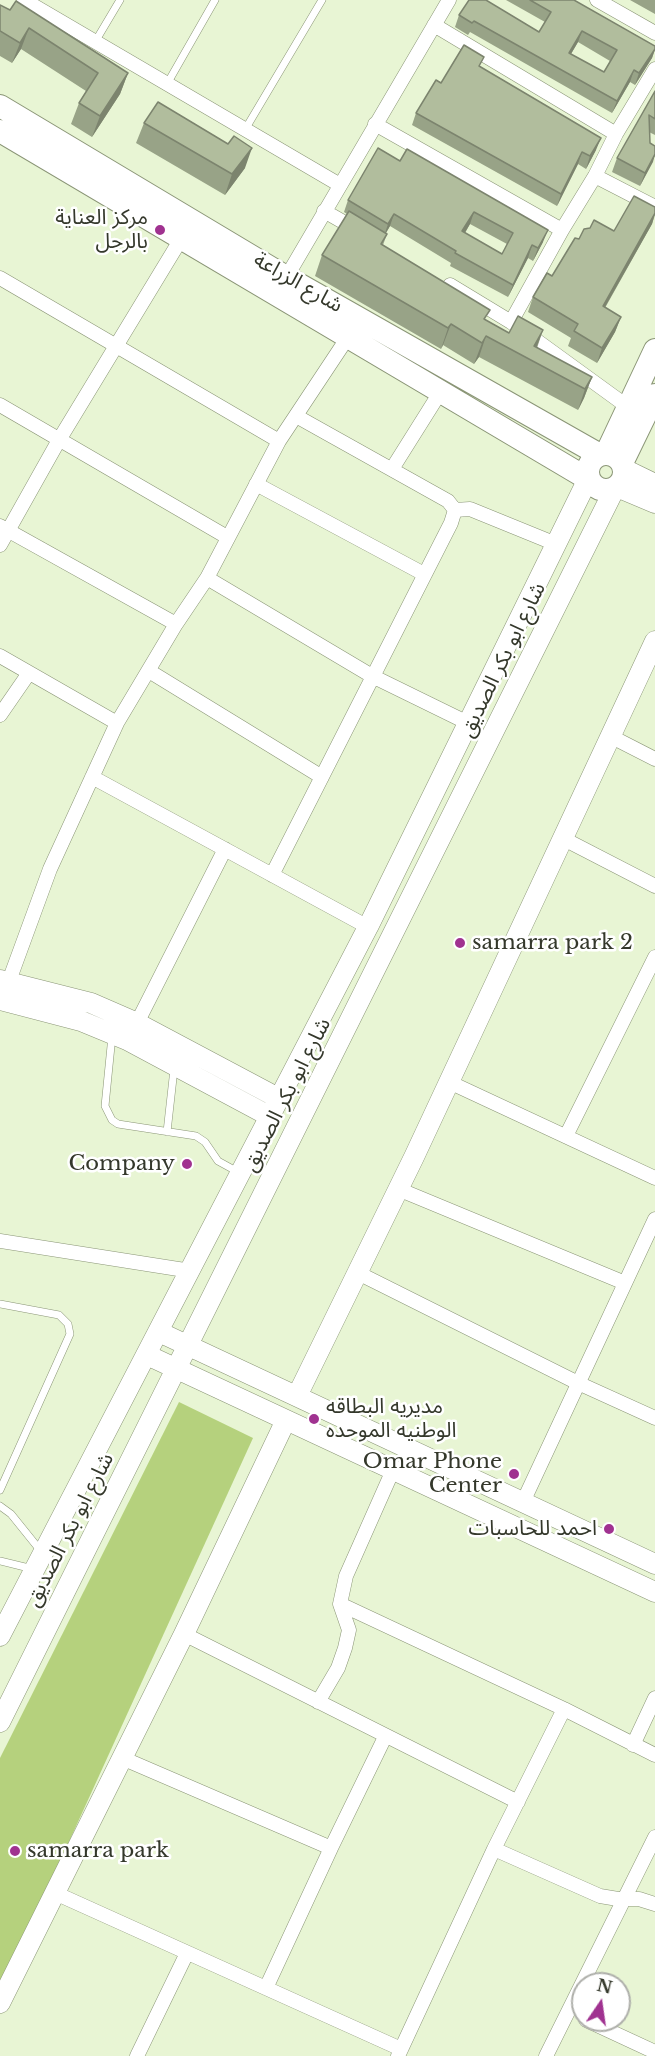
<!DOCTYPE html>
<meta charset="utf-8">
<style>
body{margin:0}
#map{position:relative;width:655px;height:2056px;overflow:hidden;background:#e8f5d4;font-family:"Libre Baskerville",serif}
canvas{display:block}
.north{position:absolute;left:571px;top:1972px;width:60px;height:60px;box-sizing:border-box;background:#fff;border:2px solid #aeafaa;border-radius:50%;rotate:13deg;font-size:16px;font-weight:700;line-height:24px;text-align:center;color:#34382b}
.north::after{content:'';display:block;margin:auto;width:21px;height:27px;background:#a03290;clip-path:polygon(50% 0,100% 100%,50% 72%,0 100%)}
</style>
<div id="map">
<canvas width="655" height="2056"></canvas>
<div class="north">N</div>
</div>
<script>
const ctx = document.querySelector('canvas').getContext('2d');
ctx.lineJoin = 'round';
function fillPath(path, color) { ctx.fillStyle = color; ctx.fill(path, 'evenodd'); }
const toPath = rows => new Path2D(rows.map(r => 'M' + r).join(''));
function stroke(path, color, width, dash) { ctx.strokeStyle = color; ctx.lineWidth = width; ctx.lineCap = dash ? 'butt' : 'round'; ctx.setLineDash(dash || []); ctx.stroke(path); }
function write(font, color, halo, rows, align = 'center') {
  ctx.font = font + ' "Libre Baskerville","Noto Sans Arabic",serif'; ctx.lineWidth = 5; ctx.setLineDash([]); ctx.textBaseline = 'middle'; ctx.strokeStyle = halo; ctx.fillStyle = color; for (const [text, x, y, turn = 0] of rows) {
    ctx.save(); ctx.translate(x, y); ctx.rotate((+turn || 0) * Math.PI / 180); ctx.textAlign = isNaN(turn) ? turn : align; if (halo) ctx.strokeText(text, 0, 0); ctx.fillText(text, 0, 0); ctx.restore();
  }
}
const green = toPath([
 [179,1402,253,1438,0,1993,0,1758]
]);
const lane = toPath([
 [95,42,120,0],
 [167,84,215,0],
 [246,128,322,0],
 [112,1036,105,1106,112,1120,118,1124,196,1136,205,1142,218,1161,238,1172],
 [167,1132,174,1069],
 [0,1304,59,1315,68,1324,70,1334,0,1490],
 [0,1506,11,1514,40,1550],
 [0,1561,33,1569]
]);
const street = toPath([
 [24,0,340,185],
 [597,0,655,33],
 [434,25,616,134,655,69],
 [375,124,562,230,595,176,616,134],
 [595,176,655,207],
 [324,211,359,231],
 [0,278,279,441],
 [283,283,449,0],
 [450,285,511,322,628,407],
 [511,322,562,230],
 [0,405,227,537],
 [392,469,441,391],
 [256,484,424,574],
 [455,510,470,509,556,544],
 [0,526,176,624],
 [0,545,59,440,181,239],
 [207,578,372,676,468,723],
 [0,656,117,723],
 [149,671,322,777],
 [0,715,29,673],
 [610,736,655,759],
 [92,777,368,927],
 [562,838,655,886],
 [272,875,451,523,455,510,448,501,296,416],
 [9,981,50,869,117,723,176,624,207,578,279,441,348,337],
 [137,1023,225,849],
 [449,1082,655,1178],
 [566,1136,655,957],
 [398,1189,625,1283],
 [0,1241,191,1271],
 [358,1273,578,1383,655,1418],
 [523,1502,655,1219],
 [340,1604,564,1709,655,1755],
 [184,1634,518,1802],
 [318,1702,338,1668,345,1648,349,1630,340,1604,346,1576,393,1470],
 [633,1745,655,1698],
 [122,1758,331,1848,385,1737],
 [494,1849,600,1896,618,1899,639,1899,655,1904],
 [55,1893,401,2049],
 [266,1988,331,1848],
 [586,2020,655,2052],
 [137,2056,187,1953],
 [398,2056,494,1849,564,1709],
 [546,2056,655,1837]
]);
const secondary = toPath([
 [624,469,655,484],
 [617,487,655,503],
 [0,980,91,1003,137,1023,280,1099],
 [0,1000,81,1021,127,1040,271,1117],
 [159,1332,655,1564],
 [147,1355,655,1592],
 [297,1396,414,1157,655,641],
 [0,1636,368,927,588,479],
 [0,1722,615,488],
 [0,2003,184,1634,286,1420]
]);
const primary = toPath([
 [0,106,286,277,600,455],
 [0,131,588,479],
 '588 472a18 18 0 1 1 36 0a18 18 0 1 1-36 0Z',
 [606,454,655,350],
 [622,463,655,395]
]);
const wall = toPath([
 [506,0,574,0,655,46,655,50,652,58,635,85,630,82,612,113,470,32,468,35,455,27,459,15,487,1,539,32,545,22],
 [578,42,610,61,604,72,571,54],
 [630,0,655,0,655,14],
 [0,5,128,73,120,94,92,137,71,124,79,103,86,91,21,49,12,63,0,56],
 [481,67,596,150,586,169,578,164,557,206,412,125,416,113,441,83],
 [655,91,655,135,649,132,650,143,655,146,655,156,640,186,612,172,617,158],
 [144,123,245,168,225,195,136,143],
 [400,161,543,242,533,261,528,258,508,297,450,266,451,263,390,226,386,233,387,234,383,245,486,321,509,333,543,330,537,348,592,377,584,398,578,410,479,357,474,364,443,345,441,349,315,276,322,255,347,214,344,212,348,200],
 [470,224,507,244,502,254,465,233],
 [655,207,655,215,652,224,605,308,621,317,615,332,597,363,568,346,571,338,528,312,533,297,552,276,579,239,614,231]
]);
const shadedWall = toPath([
 [29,28,21,49,12,63,20,43],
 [582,31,578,42,565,64,569,53],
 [655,49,652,58,635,85,639,73],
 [634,70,630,82,612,113,617,101],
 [128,73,120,94,92,137,100,116],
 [601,138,596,150,586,169,590,156],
 [252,148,245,168,225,195,232,174],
 [582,152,578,164,557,206,561,194],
 [655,154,653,162,640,186,645,173],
 [474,212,470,224,458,244,462,231],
 [655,213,652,224,597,321,603,306],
 [394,214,390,226,384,236,388,224],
 [548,230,543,242,533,261,538,248],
 [532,245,528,258,508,297,513,285],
 [621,317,615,332,597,363,602,348],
 [451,324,443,345,441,349,448,328],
 [543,330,535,351,534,346],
 [486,336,479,357,474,364,482,343],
 [592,377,584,398,578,410,585,389]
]);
const building = toPath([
 [469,0,486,0,539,32,551,12,530,0,574,0,655,46,655,49,639,73,634,70,617,101,474,21,472,23,459,15,469,0],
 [582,31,617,50,604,72,569,53,582,31],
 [16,1,128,73,100,116,79,103,98,73,29,28,20,43,0,31,0,5,10,10,16,1],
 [464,45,484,57,479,66,601,138,590,156,582,152,561,194,416,113,436,80,441,83,464,45],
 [655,91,655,119,649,115,650,143,655,146,655,154,645,173,617,158,655,91],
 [158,102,228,144,234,136,252,148,232,174,144,123,158,102],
 [378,148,400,161,407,149,548,230,538,248,532,245,513,285,455,253,456,251,394,214,388,224,348,200,378,148],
 [474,212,513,233,502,254,462,231,474,212],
 [634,196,655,207,655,213,603,306,621,317,602,348,574,331,578,324,533,297,547,273,552,276,575,238,579,239,584,229,590,228,594,220,614,231,634,196],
 [349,211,387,234,381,244,490,310,484,319,509,333,518,316,543,330,534,346,592,377,585,389,486,336,482,343,451,324,448,328,322,255,349,211]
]);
const markers = [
 [160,230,6,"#a03290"],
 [460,943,6,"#a03290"],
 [187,1164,6,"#a03290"],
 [314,1419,6,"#a03290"],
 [514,1474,6,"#a03290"],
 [609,1529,6,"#a03290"],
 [15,1851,6,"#a03290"]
];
const poiNames = [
 ["مركز العناية",148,218],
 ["بالرجل",148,242],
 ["samarra park 2",472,943,"left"],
 ["Company",175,1164],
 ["مديريه البطاقه",326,1407,"left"],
 ["الوطنيه الموحده",326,1431,"left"],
 ["Omar Phone",502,1462],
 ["Center",502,1486],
 ["احمد للحاسبات",597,1529],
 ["samarra park",27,1851,"left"]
];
const streetNames = [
 ["شارع الزراعة",298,283,30],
 ["شارع ابو بكر الصديق",503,660,-64],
 ["شارع ابو بكر الصديق",287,1095,-63],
 ["شارع ابو بكر الصديق",70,1530,-63]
];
fillPath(green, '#b5d17d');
stroke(lane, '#8a9576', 8);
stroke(street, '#8a9576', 15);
stroke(secondary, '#8a9576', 21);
stroke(primary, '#8a9576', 24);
stroke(lane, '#fff', 7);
stroke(street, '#fff', 14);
stroke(secondary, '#fff', 20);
stroke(primary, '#fff', 22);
fillPath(wall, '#98a387');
fillPath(shadedWall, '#7c846e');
fillPath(building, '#b1bd9d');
stroke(building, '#7c846e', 1.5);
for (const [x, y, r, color] of markers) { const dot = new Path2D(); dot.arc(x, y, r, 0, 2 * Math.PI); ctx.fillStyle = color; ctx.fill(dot); stroke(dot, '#fff', 2); }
write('21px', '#34382b', '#fff', poiNames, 'right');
write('21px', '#34382b', '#fff', streetNames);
</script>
